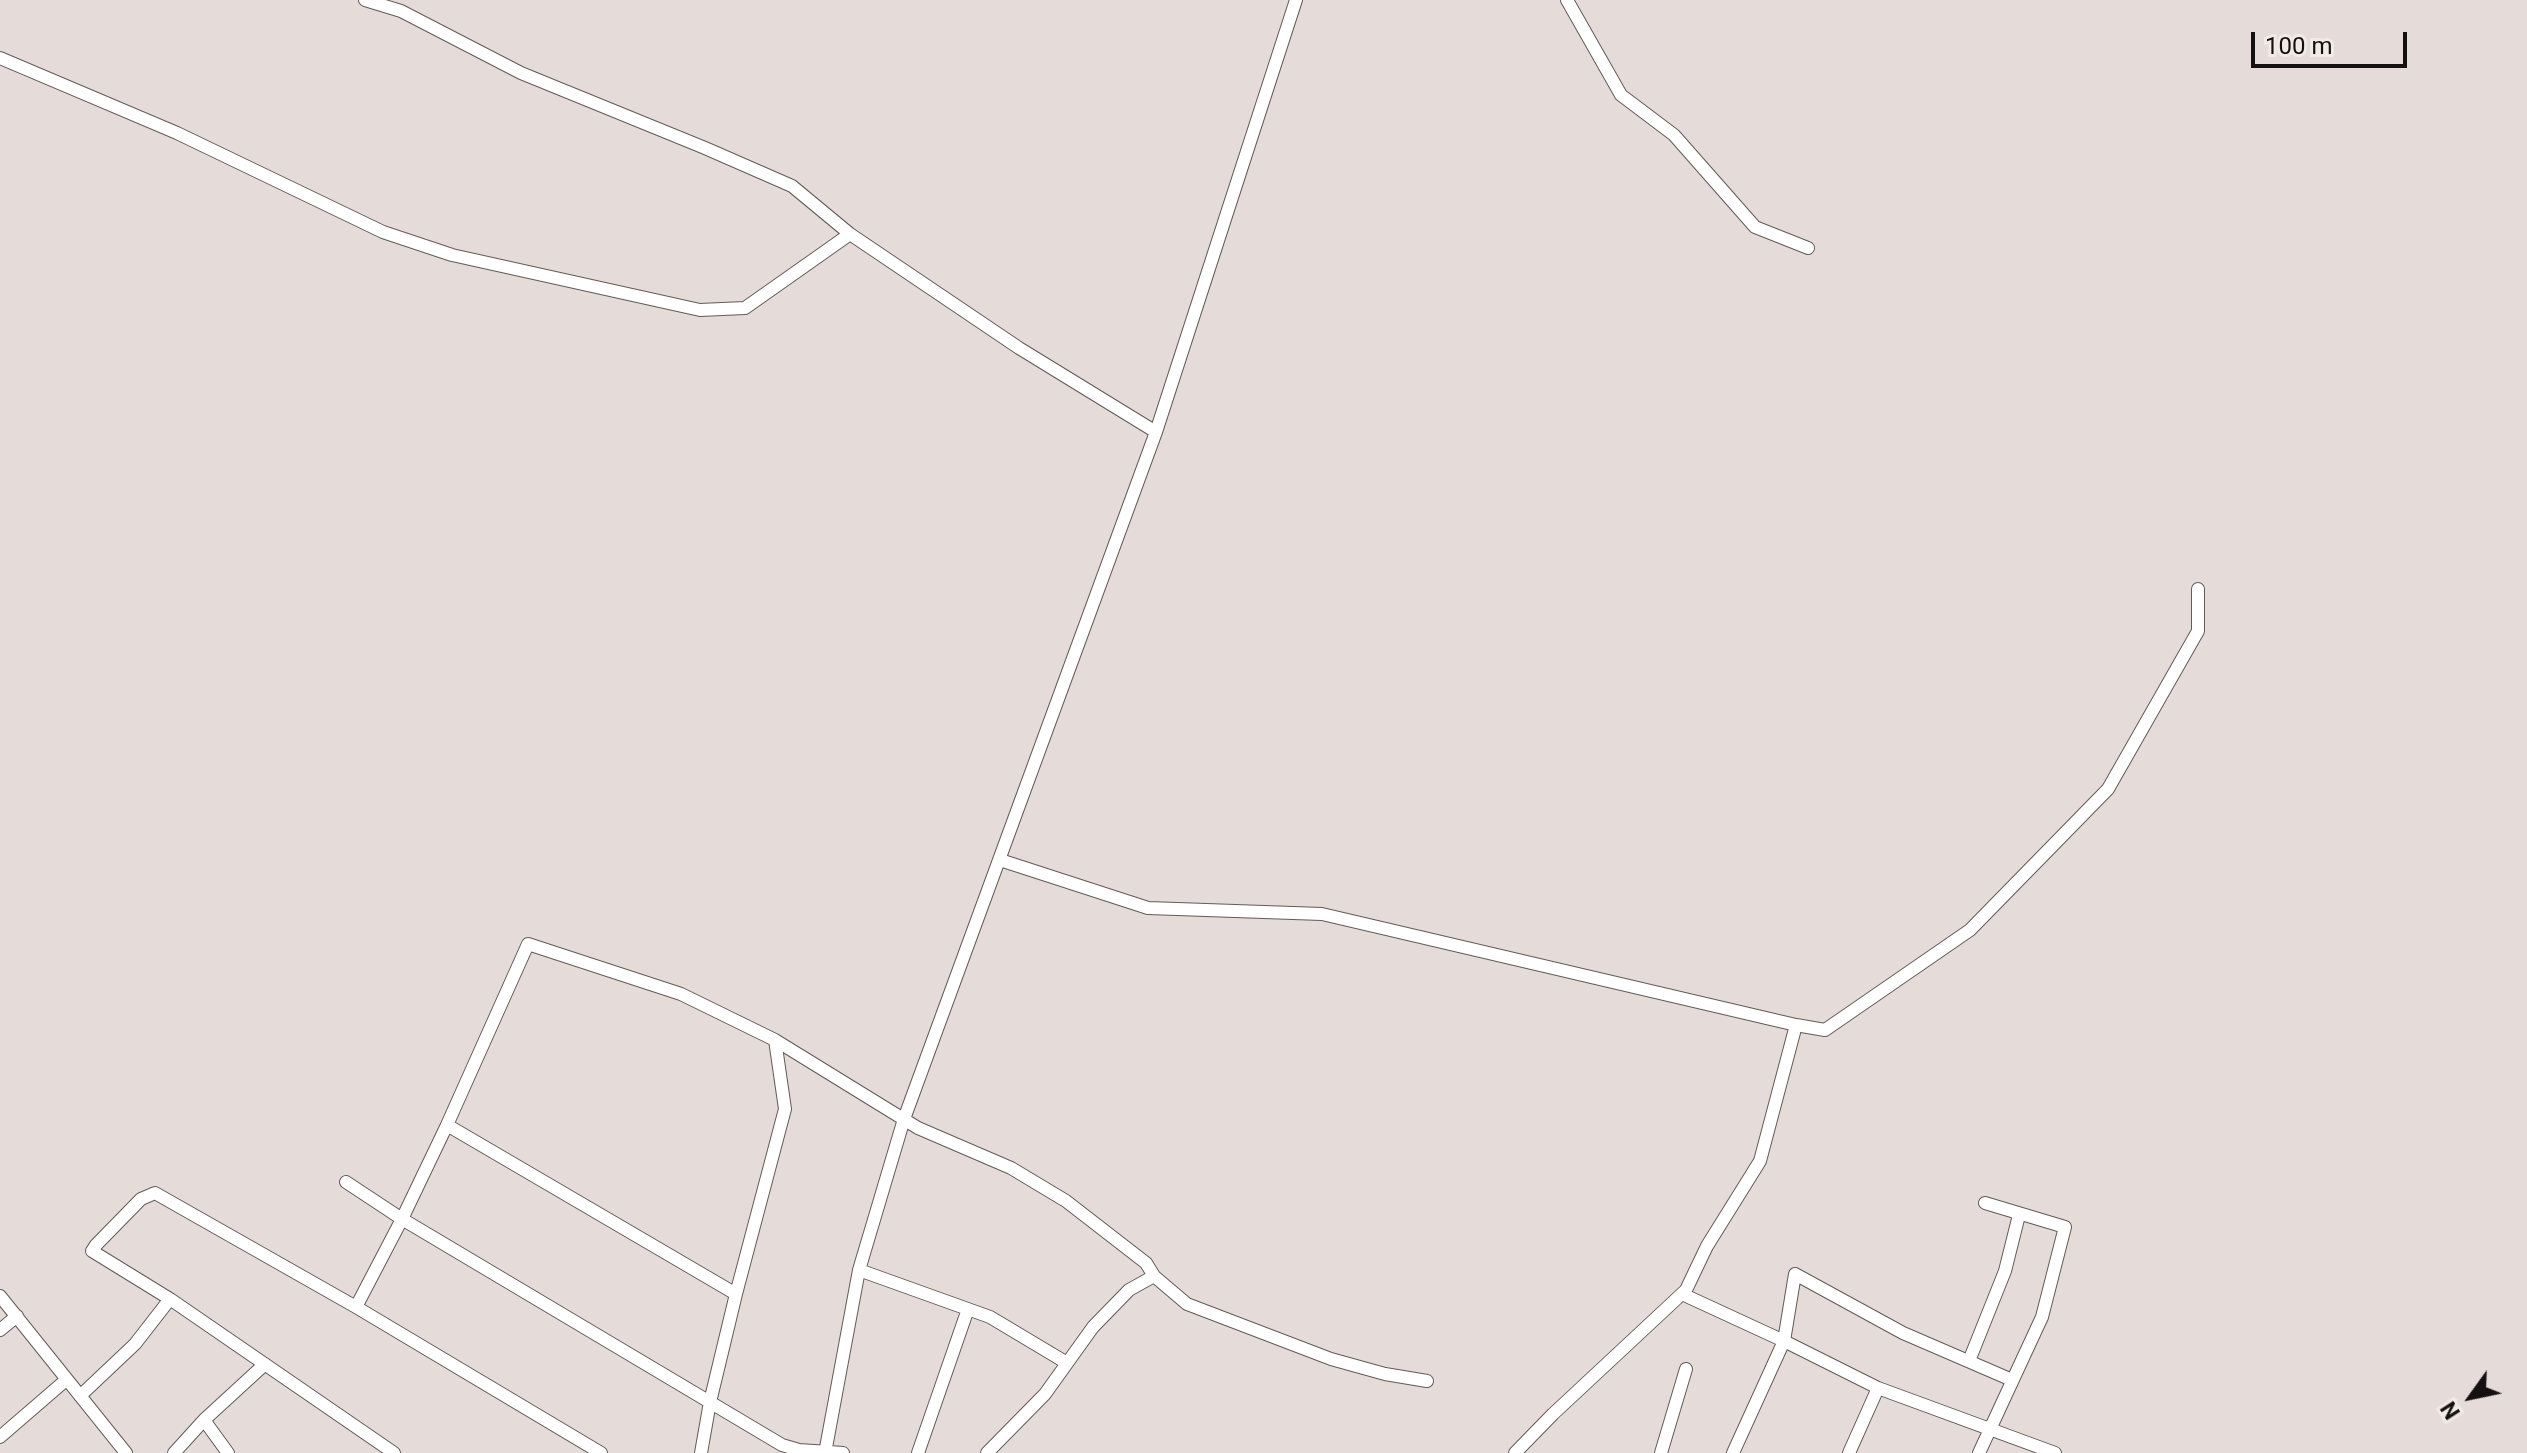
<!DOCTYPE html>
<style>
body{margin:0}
#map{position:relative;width:2527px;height:1453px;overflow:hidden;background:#e5dcd9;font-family:Roboto,sans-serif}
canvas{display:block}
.north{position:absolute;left:2431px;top:1357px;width:80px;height:80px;-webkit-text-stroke:6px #f2eae6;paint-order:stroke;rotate:237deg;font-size:22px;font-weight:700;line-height:32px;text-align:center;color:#141110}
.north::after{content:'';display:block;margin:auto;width:28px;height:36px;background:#141110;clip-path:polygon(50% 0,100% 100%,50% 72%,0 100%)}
.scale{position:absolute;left:2251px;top:32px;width:156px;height:36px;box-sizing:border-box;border:4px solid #141110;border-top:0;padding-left:10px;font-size:24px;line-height:28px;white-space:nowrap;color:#141110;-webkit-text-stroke:6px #f2eae6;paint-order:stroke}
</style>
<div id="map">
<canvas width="2527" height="1453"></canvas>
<div class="north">N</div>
<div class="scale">100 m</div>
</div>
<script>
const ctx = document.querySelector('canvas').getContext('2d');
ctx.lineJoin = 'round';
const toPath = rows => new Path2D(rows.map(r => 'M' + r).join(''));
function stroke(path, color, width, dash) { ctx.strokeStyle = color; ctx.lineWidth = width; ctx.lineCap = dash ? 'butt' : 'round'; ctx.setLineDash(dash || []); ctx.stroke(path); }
const street = toPath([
 [365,0,401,11,521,73,705,148,792,186,850,234,1019,348,1156,432],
 [1567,0,1621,95,1674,135,1755,227,1808,248],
 [0,58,177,133,383,232,452,255,700,310,745,308,850,234],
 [1000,860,1148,908,1322,914,1796,1025,1825,1030,1970,930,2108,789,2198,631,2198,589],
 [447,1125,528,944,681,994,775,1040,918,1128,1011,1168,1066,1201,1146,1263,1154,1276,1187,1304,1331,1359,1385,1374,1427,1381],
 [346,1182,402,1219,782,1445,799,1450,843,1453],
 [859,1270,990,1317,1067,1363],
 [736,1294,785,1109,775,1040],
 [1682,1294,1784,1341,1795,1274,1903,1333,2012,1380],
 [0,1296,126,1453],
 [356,1307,402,1219,447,1125,736,1294,710,1402,701,1453],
 [0,1330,17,1316],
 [1969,1361,2005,1271,2019,1215],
 [80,1396,135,1344,170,1299],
 [204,1420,265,1364],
 [0,1437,66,1380],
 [174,1453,204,1420,228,1453],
 [394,1453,170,1299,92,1251,96,1245,141,1199,155,1193,356,1307,601,1453],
 [825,1453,859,1270,904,1119,1156,432,1296,0],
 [918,1453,968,1309],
 [987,1453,1045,1394,1093,1327,1129,1290,1154,1276],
 [1515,1453,1553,1414,1686,1290,1707,1246,1760,1161,1796,1025],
 [1661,1453,1686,1369],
 [1733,1453,1784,1341,1878,1388,2055,1453],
 [1849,1453,1878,1388],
 [1979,1453,2042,1317,2065,1227,1985,1203]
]);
stroke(street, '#625b58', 14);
stroke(street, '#fff', 12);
</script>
